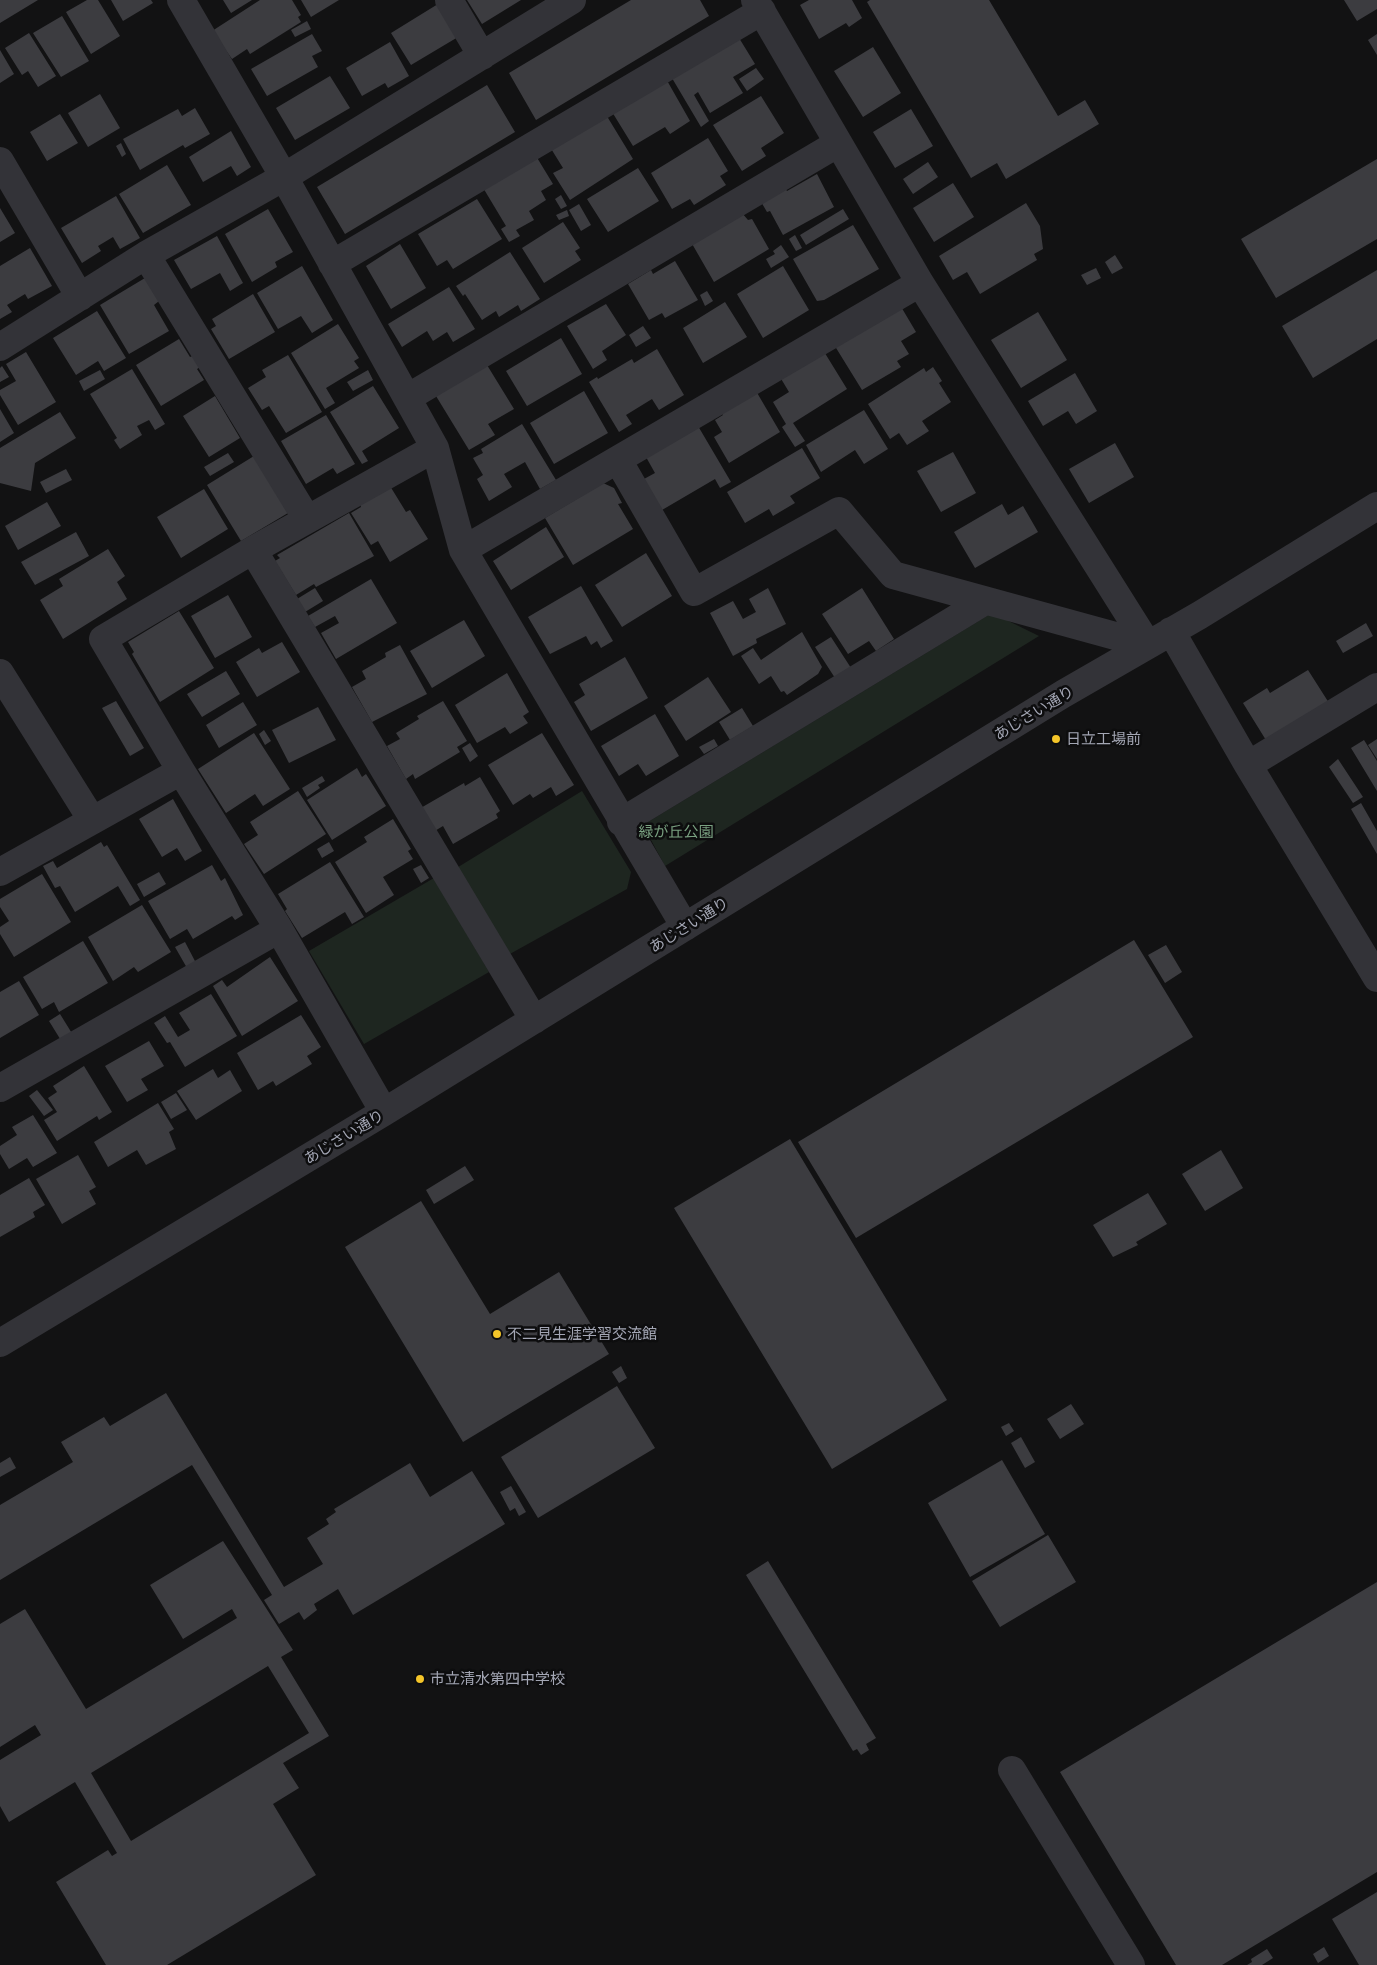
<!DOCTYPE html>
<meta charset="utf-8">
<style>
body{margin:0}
canvas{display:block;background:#121213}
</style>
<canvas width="1377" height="1965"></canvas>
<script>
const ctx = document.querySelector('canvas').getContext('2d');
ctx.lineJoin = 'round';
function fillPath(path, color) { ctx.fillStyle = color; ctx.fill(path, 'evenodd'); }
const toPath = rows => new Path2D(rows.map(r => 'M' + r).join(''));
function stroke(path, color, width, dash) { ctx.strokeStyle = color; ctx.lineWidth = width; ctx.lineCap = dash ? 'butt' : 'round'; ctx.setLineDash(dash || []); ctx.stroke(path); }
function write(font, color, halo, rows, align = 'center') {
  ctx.font = font + ' Commissioner,"Noto Sans JP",sans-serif'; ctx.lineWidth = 5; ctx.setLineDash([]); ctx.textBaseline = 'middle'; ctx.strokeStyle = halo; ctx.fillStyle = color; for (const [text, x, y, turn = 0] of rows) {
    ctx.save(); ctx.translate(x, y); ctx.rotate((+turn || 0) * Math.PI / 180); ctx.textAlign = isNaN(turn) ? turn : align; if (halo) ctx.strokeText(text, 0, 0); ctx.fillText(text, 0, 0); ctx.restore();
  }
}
const green = toPath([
 [992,613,1039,636,665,866,643,825],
 [582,791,631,872,627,889,508,955,455,869],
 [434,878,489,972,364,1044,309,951]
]);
const building = toPath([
 [0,0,38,0,0,23],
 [87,0,98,0,120,36,91,54,66,12],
 [111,0,151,0,153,3,123,21],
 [223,0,252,0,231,13],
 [260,0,292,0,301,15,298,17,301,22,250,54,247,49,232,59,220,42,209,33],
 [301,0,339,0,311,17],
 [467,0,521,0,482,24],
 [631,0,700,0,709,16,536,120,509,73],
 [809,0,852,0,862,18,849,27,846,23,819,39,800,5],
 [870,0,989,0,1058,116,1085,100,1099,124,1006,179,997,163,971,178,867,2],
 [1344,0,1377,0,1377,9,1357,21],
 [438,4,458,37,411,65,391,33],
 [62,16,89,61,61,77,33,33],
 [307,21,311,29,295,37,291,30],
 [29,33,56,76,38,87,28,71,22,75,5,48],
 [736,33,755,64,733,77,743,93,710,113,698,92,694,95,709,121,701,127,669,73],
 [312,34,322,51,312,56,318,67,267,96,251,69],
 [1377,34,1377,55,1368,40],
 [390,42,409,76,388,88,385,83,362,96,346,68],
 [873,47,901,93,863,117,834,71],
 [0,50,14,74,0,83],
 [756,68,764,79,747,91,739,79],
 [330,76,350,108,295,140,276,108],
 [665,77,690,121,670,134,665,127,633,146,609,107],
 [487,85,515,132,345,234,317,187],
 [100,94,120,128,88,147,68,113],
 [761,96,784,133,761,148,766,156,742,171,713,125],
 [195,108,210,134,185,148,183,145,140,170,123,139,178,109,182,116],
 [911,109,933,146,895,168,873,132],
 [605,113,633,159,570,200,553,173,563,168,550,147],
 [60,114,78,143,47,161,30,132],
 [231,131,251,167,237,176,231,166,203,182,189,157],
 [708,138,728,171,720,176,726,185,694,205,690,199,672,209,651,173],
 [121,143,126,154,122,157,116,146],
 [536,156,553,184,541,191,546,200,529,211,534,220,516,230,520,236,509,242,501,229,506,226,482,186],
 [1377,159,1377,239,1276,298,1241,239],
 [928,162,938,177,913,194,903,179],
 [167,165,191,205,143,233,119,194],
 [638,168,659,201,608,232,587,199],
 [817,174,834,207,783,235,770,211,767,212,760,200,784,186,787,191],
 [953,183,974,217,934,242,913,208],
 [561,195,567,206,561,209,555,199],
 [116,196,140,238,120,249,113,237,98,246,101,251,82,263,61,228],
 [477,199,502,239,453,269,447,260,437,266,418,234],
 [1026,203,1040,226,1043,249,1034,254,1037,260,980,294,967,272,953,280,939,256],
 [579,204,591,225,581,231,569,210],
 [0,208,15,233,0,242],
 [268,209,293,252,275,262,277,267,252,282,225,234],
 [843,209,849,219,806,245,800,235],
 [567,210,569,216,559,220,556,215],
 [742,213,748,220,752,219,769,249,714,282,691,242],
 [563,222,580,248,575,251,581,260,544,283,522,248],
 [853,225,879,269,824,300,817,301,793,259],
 [795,235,802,248,796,251,789,239],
 [217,236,243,283,230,291,220,273,191,289,174,260],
 [400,244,426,288,391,309,366,266],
 [781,245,789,257,771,268,766,259,775,254,773,251],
 [30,248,52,286,28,299,25,294,7,305,12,312,0,319,0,266],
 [510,252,540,299,521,311,518,305,499,317,496,311,482,320,465,294,463,296,456,286],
 [1115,255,1123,268,1112,274,1105,262],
 [675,261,698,300,665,318,662,313,649,320,628,284,651,270,653,274],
 [302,266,333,320,312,333,301,316,278,329,257,293],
 [783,266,809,310,763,338,737,294],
 [1096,268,1101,278,1087,285,1081,275],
 [1377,270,1377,339,1313,378,1282,326],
 [145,278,159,301,154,305,169,331,129,354,100,305],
 [449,287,475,329,453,342,447,332,433,341,427,331,402,347,388,324],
 [707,291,713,301,705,306,700,295],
 [253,294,275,332,229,359,211,329,216,326,212,319],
 [725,302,747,337,703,363,683,328],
 [606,304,626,335,602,351,607,360,593,369,567,326],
 [900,305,916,332,901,341,909,354,897,361,901,367,862,390,833,343],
 [97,311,126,358,104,371,98,361,76,375,53,338],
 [1038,312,1067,360,1021,388,991,340],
 [338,324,359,358,354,361,359,368,326,388,335,403,325,409,291,353],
 [643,326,651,338,636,347,629,335],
 [561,338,582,374,527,406,506,371],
 [179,339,190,357,195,355,202,366,197,369,204,380,161,406,136,365],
 [657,349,684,395,659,410,652,399,626,415,632,424,619,432,589,382,597,377,598,379,632,359,634,363],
 [823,350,847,389,793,423,805,441,795,447,782,427,786,424,773,402,789,392,780,377],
 [26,352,56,402,18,425,0,395,0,390,16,381,6,364],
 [288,355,322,412,286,433,269,406,262,410,248,388,266,377,262,370],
 [487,365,514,409,488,424,495,435,469,450,436,396],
 [2,366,9,377,0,382,0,368],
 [933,367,942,381,939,383,951,402,922,421,929,431,907,445,899,433,890,439,868,404,924,368,926,372],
 [132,369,165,424,155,430,149,420,137,426,142,435,120,449,114,440,117,438,90,394],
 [100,370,105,379,84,391,79,381],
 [368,370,373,380,353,391,347,382],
 [1075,373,1097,411,1076,424,1068,411,1043,426,1028,401],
 [373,386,399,428,362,451,368,461,362,464,330,412],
 [584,391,608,433,554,464,530,423],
 [756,391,780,432,729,463,714,437,722,432,715,420,723,415,721,412],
 [215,396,240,438,209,457,183,416],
 [0,409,14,433,0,442],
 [864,410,888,449,864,464,855,450,821,472,806,445],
 [60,412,76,438,35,463,31,491,0,483,0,448],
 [326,415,355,464,337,474,333,468,306,484,281,441],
 [522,424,556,480,540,489,525,462,504,474,512,487,489,501,477,479,483,475,473,458,483,453,481,449],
 [698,426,731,482,720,488,715,479,662,510,644,479,655,473,646,457],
 [1115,443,1134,477,1089,503,1069,469],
 [802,448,820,478,790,496,795,503,773,516,769,509,745,523,727,492],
 [953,452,976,493,941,512,917,471],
 [228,453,234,462,210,476,204,467],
 [254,456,288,513,241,541,207,485],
 [66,469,72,480,46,493,40,482],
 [603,483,614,488,622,503,618,504,633,529,573,565,545,518],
 [390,486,406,512,410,510,428,539,390,562,378,541,371,545,351,513,361,507,360,504],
 [204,489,228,529,181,558,157,517],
 [47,502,61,526,18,550,5,526],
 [1002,504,1008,515,1023,506,1038,532,975,568,954,532],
 [349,513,374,556,316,587,314,584,296,595,275,561,280,558,277,555],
 [546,527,564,557,511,590,493,561],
 [76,532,89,556,35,585,21,562],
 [108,549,125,576,117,582,127,599,63,639,40,600,63,586,59,579],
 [646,553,672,596,622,627,595,585],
 [371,579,397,623,336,659,321,633,339,623,335,616,315,627,308,616],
 [581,586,613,641,601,648,597,641,591,645,586,636,550,654,528,617],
 [315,588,323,601,305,612,297,599],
 [768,588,786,624,756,639,757,643,733,656,710,613,733,601,743,619,756,612,749,599],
 [862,588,894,639,876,651,869,641,848,654,822,614],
 [228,595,252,637,215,658,191,616],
 [179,611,214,668,160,702,132,654,134,652,128,642],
 [464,620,485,656,432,688,410,651],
 [1366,623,1373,636,1343,653,1336,641],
 [802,632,822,667,818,674,787,695,784,691,781,692,771,676,759,684,741,656,753,648,761,660],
 [831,637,851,668,835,678,815,647],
 [282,642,300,672,257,697,236,662,259,648,262,653],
 [400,645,427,694,372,722,352,687,366,679,362,671,386,657,385,653],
 [625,657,648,698,591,731,574,702,585,695,579,684],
 [1308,670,1329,703,1269,745,1243,703,1267,688,1270,693],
 [226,671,240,694,202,717,187,694],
 [507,673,529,712,523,716,528,723,510,734,505,727,477,743,455,705],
 [708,677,731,712,686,741,664,706],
 [116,701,144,748,130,756,102,708],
 [443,701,467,741,457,747,460,752,415,779,413,774,406,779,387,746,400,739,396,733,419,719,417,716],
 [243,702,257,725,219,748,206,725],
 [318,707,336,740,289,763,272,730],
 [742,708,753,726,730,740,719,722],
 [655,714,679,756,646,776,638,764,619,776,601,746],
 [264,730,271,741,265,745,259,734],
 [254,733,290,789,263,806,255,794,226,813,198,769],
 [542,733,574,785,556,796,551,787,533,798,530,794,513,805,488,765],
 [714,739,718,746,704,754,699,747],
 [1377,739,1377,759,1368,745],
 [1364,740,1377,761,1377,791,1351,748],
 [470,743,478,756,470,762,462,748],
 [1338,759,1363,797,1353,803,1329,767],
 [357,768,362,777,366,774,386,806,332,840,307,800],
 [322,776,325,781,318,785,320,788,307,797,302,788],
 [480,777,500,811,496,814,498,818,453,844,443,826,433,832,419,809,464,783,465,786],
 [298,791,326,834,264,874,244,844,258,835,250,822],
 [173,799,202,851,185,861,177,848,162,857,139,819],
 [1361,803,1377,831,1377,854,1351,809],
 [393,819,411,849,408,851,413,859,383,877,394,895,366,913,335,862,367,842,364,837],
 [101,842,104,847,107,845,140,900,130,906,118,886,75,912,60,886,55,888,43,866,53,861,57,868],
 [329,842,334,851,322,858,317,849],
 [330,862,364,917,352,924,345,912,302,938,285,911,287,909,278,894],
 [212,865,221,881,225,878,243,915,235,920,232,916,193,939,187,929,170,939,148,901],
 [421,865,429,878,421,883,413,869],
 [159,872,166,884,144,897,137,884],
 [42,874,71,922,14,957,0,934,0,927,9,921,0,907,0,899],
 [142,905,171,952,138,972,134,967,113,981,88,937],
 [1134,940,1193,1037,856,1238,798,1142],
 [83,941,108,983,59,1012,54,1002,42,1009,23,977],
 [185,942,196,963,187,968,175,947],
 [1166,945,1182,972,1165,983,1148,955],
 [270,957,298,1001,242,1036,213,986,222,980,227,987],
 [19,981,39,1015,0,1038,0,992],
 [211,994,237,1036,185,1067,170,1042,167,1043,154,1023,165,1016,178,1037,190,1030,179,1013],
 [60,1014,73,1035,62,1042,49,1021],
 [301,1015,321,1047,307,1056,312,1064,276,1086,273,1081,258,1090,237,1053],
 [149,1041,164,1066,141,1079,148,1090,127,1102,105,1066],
 [84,1066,112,1112,99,1120,97,1116,57,1141,44,1120,57,1112,48,1098,57,1092,53,1086],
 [213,1069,218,1078,230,1070,242,1091,196,1120,177,1091],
 [37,1090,53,1110,44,1116,29,1096],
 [176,1093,187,1110,171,1119,161,1102],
 [158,1103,174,1129,169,1132,176,1149,146,1165,137,1150,108,1167,94,1142],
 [33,1115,57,1153,33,1167,27,1158,9,1169,0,1154,0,1146,17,1135,12,1127],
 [790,1139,947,1400,832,1469,674,1208],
 [1221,1150,1243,1188,1205,1211,1182,1174],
 [78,1155,96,1187,89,1191,96,1204,62,1224,36,1179],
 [465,1166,474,1180,434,1204,426,1190],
 [29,1178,45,1205,33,1212,35,1217,0,1237,0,1195],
 [1148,1193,1167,1224,1136,1242,1138,1245,1113,1257,1093,1225],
 [421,1201,490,1314,559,1272,609,1354,463,1442,345,1247],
 [621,1366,627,1378,619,1383,612,1372],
 [617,1386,655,1448,538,1518,501,1457],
 [166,1393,284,1587,323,1564,307,1538,329,1524,326,1519,336,1512,334,1509,410,1463,430,1497,472,1471,505,1524,353,1615,338,1589,314,1604,317,1610,304,1620,299,1612,279,1624,264,1600,272,1595,192,1465,0,1580,0,1505,73,1462,61,1442,104,1417,110,1426],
 [1071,1404,1084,1424,1060,1439,1047,1419],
 [1009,1423,1014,1431,1006,1436,1001,1427],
 [1021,1437,1035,1462,1025,1468,1011,1443],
 [10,1457,16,1468,0,1477,0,1463],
 [1002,1460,1045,1534,970,1577,928,1503],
 [511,1486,526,1512,519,1516,515,1508,510,1511,500,1492],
 [1048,1535,1076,1582,1000,1627,972,1581],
 [223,1541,293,1650,281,1657,329,1736,283,1763,299,1788,273,1804,316,1875,167,1965,106,1965,56,1882,108,1850,112,1856,117,1853,75,1782,9,1822,0,1806,0,1760,41,1735,35,1725,0,1747,0,1624,25,1609,86,1709,237,1618,232,1609,183,1639,150,1585],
 [268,1666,309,1733,131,1841,91,1773],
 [768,1561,876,1738,866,1744,869,1750,861,1755,857,1749,853,1751,746,1575],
 [1377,1582,1377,1872,1222,1965,1176,1965,1060,1772],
 [1377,1892,1377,1965,1359,1965,1332,1919],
 [1324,1947,1329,1956,1318,1963,1313,1954],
 [1267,1949,1273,1958,1262,1965,1247,1965,1252,1962,1251,1959]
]);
const minor = toPath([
 [181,0,284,177,435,448,463,550,685,927],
 [449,0,482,56],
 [755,0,920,283,1148,645],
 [0,161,80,297],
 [146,255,307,519],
 [332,264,762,11],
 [0,347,146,255,284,177,572,0],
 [407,398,837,144],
 [618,460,694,592,839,511,893,575,1148,645],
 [253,550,534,1020],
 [463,550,920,283],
 [1171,631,1248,765,1377,978],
 [0,673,92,820],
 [1248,765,1377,687],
 [621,822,985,601],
 [0,872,181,771],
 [0,1088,279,929],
 [384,1112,279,929,181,771,103,639,253,550,435,448],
 [0,1343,384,1112,1063,694,1200,615,1377,506],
 [1012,1770,1131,1965]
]);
const markers = [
 [1056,739,5,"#f4c529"],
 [497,1334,5,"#f4c529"],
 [420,1679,5,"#f4c529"]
];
const streetNames = [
 ["あじさい通り",1034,713,-31],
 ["あじさい通り",689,925,-32],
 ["あじさい通り",344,1137,-31]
];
const poiNames = [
 ["日立工場前",1066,739],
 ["不二見生涯学習交流館",507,1334],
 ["市立清水第四中学校",430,1679]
];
const parkNames = [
 ["緑が丘公園",676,832]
];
fillPath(green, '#1e2620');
fillPath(building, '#3c3c40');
stroke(minor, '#333338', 28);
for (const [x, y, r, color] of markers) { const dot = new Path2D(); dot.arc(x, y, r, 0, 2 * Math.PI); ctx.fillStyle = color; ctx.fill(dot); stroke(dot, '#0d0d0e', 2); }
write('15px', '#a3a6b4', '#0d0d0e', streetNames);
write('15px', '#a3a6b4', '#0d0d0e', poiNames, 'left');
write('15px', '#79a080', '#0d0d0e', parkNames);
</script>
